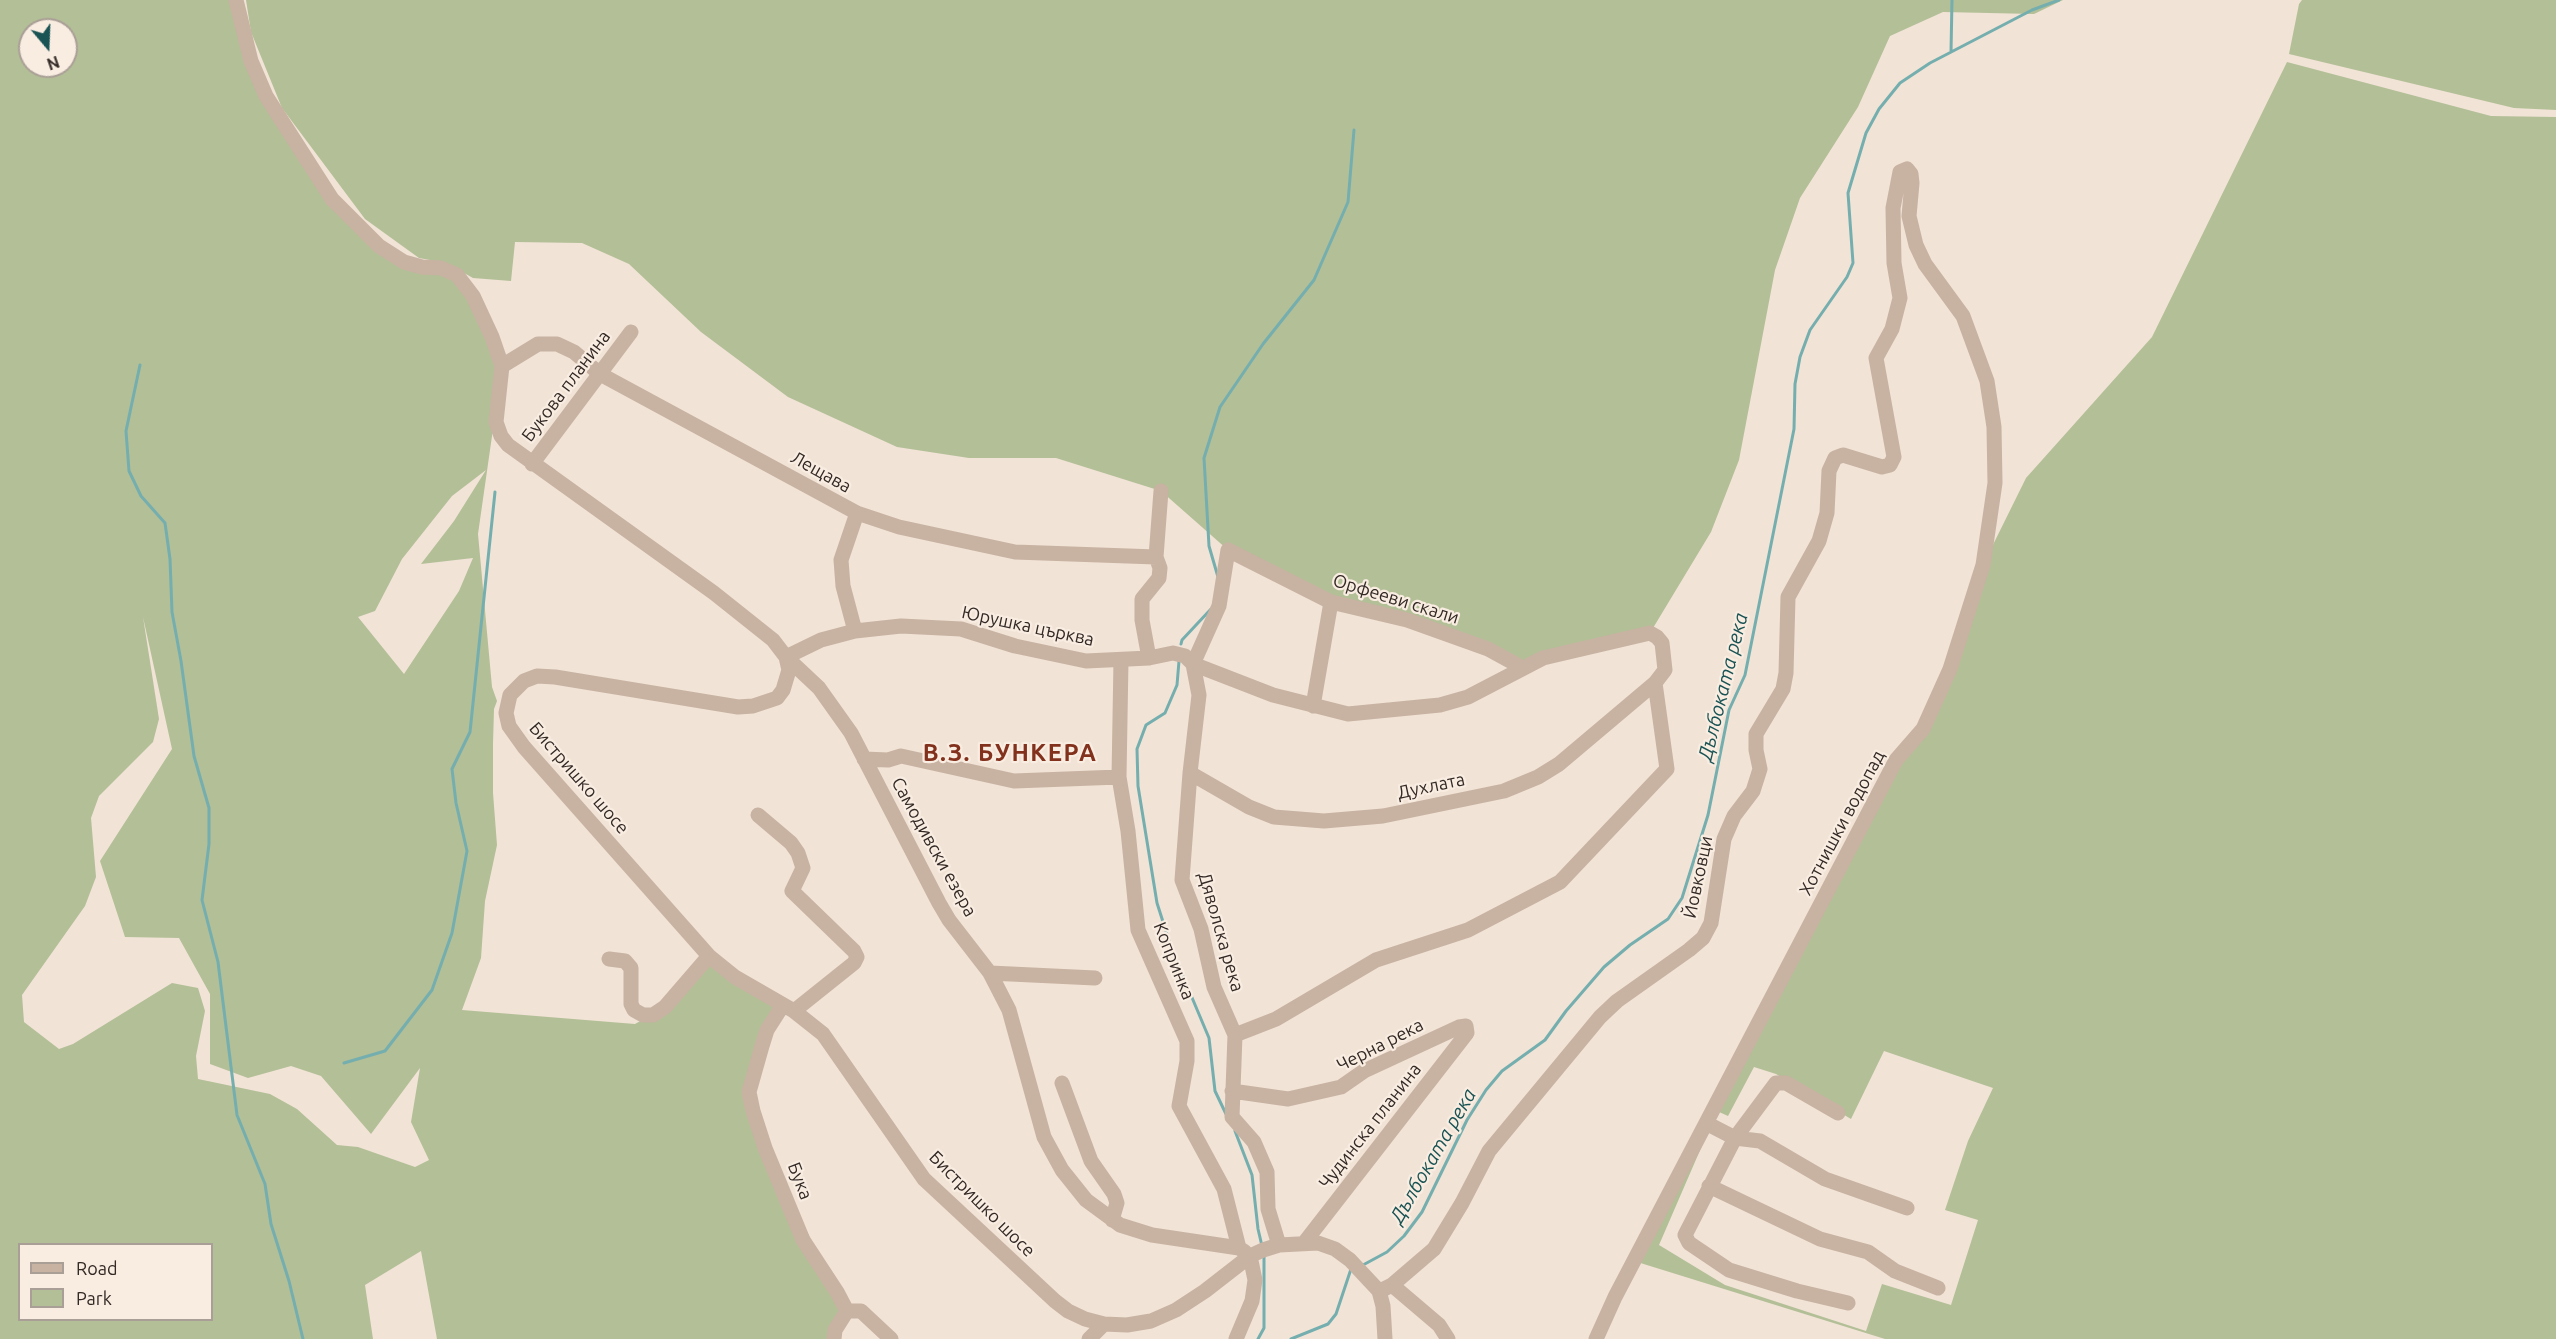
<!DOCTYPE html>
<meta charset="utf-8">
<style>
body{margin:0}
#map{position:relative;width:2556px;height:1339px;overflow:hidden;background:#f1e3d6;font-family:Ubuntu,sans-serif}
canvas{display:block}
.legend{position:absolute;left:18px;top:1243px;width:195px;height:78px;box-sizing:border-box;background:#f9ede2;border:2px solid #aa9f96;margin:0;padding:8px 10px;list-style:none;font-size:18px;color:#332925}
.legend li{display:flex;align-items:center;gap:12px;height:30px}
.legend b{width:30px;border:2px solid #aa9f96}
.north{position:absolute;left:18px;top:18px;width:60px;height:60px;box-sizing:border-box;background:#f9ede2;border:2px solid #aa9f96;border-radius:50%;rotate:161deg;font-size:16px;font-weight:700;line-height:24px;text-align:center;color:#332925}
.north::after{content:'';display:block;margin:auto;width:21px;height:27px;background:#1a5354;clip-path:polygon(50% 0,100% 100%,50% 72%,0 100%)}
</style>
<div id="map">
<canvas width="2556" height="1339"></canvas>
<ul class="legend">
<li><b style="height:8px;background:#c8b2a2"></b>Road</li>
<li><b style="height:16px;background:#b3bf97"></b>Park</li>
</ul>
<div class="north">N</div>
</div>
<script>
const ctx = document.querySelector('canvas').getContext('2d');
ctx.lineJoin = 'round';
function fillPath(path, color) { ctx.fillStyle = color; ctx.fill(path, 'evenodd'); }
const toPath = rows => new Path2D(rows.map(r => 'M' + r).join(''));
function stroke(path, color, width, dash) { ctx.strokeStyle = color; ctx.lineWidth = width; ctx.lineCap = dash ? 'butt' : 'round'; ctx.setLineDash(dash || []); ctx.stroke(path); }
function write(font, color, halo, rows, align = 'center') {
  ctx.font = font + ' Ubuntu,sans-serif'; ctx.lineWidth = 4.5; ctx.setLineDash([]); ctx.textBaseline = 'middle'; ctx.strokeStyle = halo; ctx.fillStyle = color; for (const [text, x, y, turn = 0] of rows) {
    ctx.save(); ctx.translate(x, y); ctx.rotate((+turn || 0) * Math.PI / 180); ctx.textAlign = isNaN(turn) ? turn : align; if (halo) ctx.strokeText(text, 0, 0); ctx.fillText(text, 0, 0); ctx.restore();
  }
}
const green = toPath([
 [0,0,236,0,251,61,320,184,379,246,457,275,502,366,478,534,492,687,497,701,494,709,493,743,493,793,497,845,485,901,481,958,462,1010,635,1024,665,1007,709,956,783,1005,749,1092,765,1148,847,1311,834,1339,437,1339,421,1251,365,1285,373,1339,0,1339],
 [30,30,66,30,66,66,30,66],
 [486,470,454,521,421,564,473,558,459,591,404,674,358,617,375,611,402,559,452,496],
 [143,617,172,749,100,861,125,937,179,938,210,994,210,1064,248,1078,291,1066,321,1076,371,1134,420,1068,411,1122,429,1160,415,1167,358,1147,337,1145,297,1109,270,1094,198,1079,196,1056,205,1011,198,988,172,983,73,1044,59,1049,24,1022,22,995,85,906,96,877,91,818,99,796,153,742,159,719],
 [20,1244,212,1244,212,1320,20,1320],
 [246,0,2063,0,2034,14,1943,12,1890,36,1858,107,1800,198,1775,270,1739,460,1711,532,1650,633,1521,667,1488,649,1331,602,1228,550,1161,491,1056,458,969,458,897,447,788,397,701,332,629,264,582,243,515,242,511,281,473,278,446,263,419,258,365,219,282,108,251,32],
 [2302,0,2556,0,2556,110,2514,108,2289,54,2299,4],
 [2287,62,2491,116,2556,117,2556,1339,1885,1339,1634,1261,1896,760,1923,729,1983,565,2026,478,2152,337],
 [1884,1051,1993,1088,1968,1141,1945,1210,1978,1220,1951,1305,1882,1284,1866,1331,1725,1285,1659,1245,1717,1111,1728,1116,1754,1067,1776,1074,1851,1119]
]);
const stream = toPath([
 [1951,52,1952,0],
 [140,365,126,431,129,471,141,496,165,523,170,559,172,612,181,661,194,756,209,808,209,844,202,900,218,962,237,1115,265,1184,271,1224,289,1281,303,1339],
 [1218,577,1209,546,1204,458,1220,407,1263,344,1314,280,1348,202,1354,130],
 [1181,644,1182,640,1211,609],
 [1179,661,1177,685,1165,713,1146,725,1137,749,1138,786,1157,903,1172,950,1209,1038,1215,1091,1226,1114],
 [344,1063,385,1051,432,990,452,933,467,851,456,803,452,769,470,732,495,492],
 [1235,1131,1252,1175,1258,1229,1262,1246],
 [1363,1265,1387,1252,1404,1236,1422,1212,1467,1120,1486,1090,1502,1071,1545,1040,1566,1011,1604,967,1630,945,1668,919,1682,898,1708,815,1729,710,1745,675,1794,429,1795,384,1800,357,1810,330,1847,277,1853,263,1848,193,1866,133,1879,109,1900,83,1930,63,2032,10,2059,0],
 [1258,1339,1264,1328,1264,1256],
 [1291,1339,1328,1324,1336,1314,1351,1269]
]);
const minor = toPath([
 [236,0,251,61,266,96,332,199,379,246,404,262,422,267,441,268,457,275,473,296,492,337,502,366,496,422,501,436,508,445,714,593,773,640,786,657,789,670,783,690,777,698,753,706,738,707,555,677,537,676,524,681,510,695,506,713,509,726,524,747,709,956,735,977,794,1011,823,1034,924,1179,1055,1301,1068,1311,1085,1319,1104,1324,1127,1325,1151,1321,1176,1310,1205,1291,1250,1256,1263,1250,1279,1245,1318,1243,1335,1249,1350,1260,1379,1291,1383,1306,1385,1339],
 [502,366,538,344,557,344,574,352,600,374,857,513,899,527,1015,552,1156,557],
 [532,464,631,332],
 [855,631,843,586,841,560,857,513],
 [786,657,821,640,855,631,901,626,961,629,1015,646,1086,661,1149,658,1173,653,1185,656,1193,664,1273,695,1348,714,1440,705,1468,697,1543,658,1650,633,1657,637,1662,643,1665,670,1655,683,1559,764,1538,777,1504,791,1383,816,1324,821,1274,817,1249,807,1190,773],
 [786,657,819,688,851,733,939,903,949,920,990,973,1009,1010,1044,1137,1062,1170,1086,1200,1120,1225,1152,1235,1239,1248],
 [1149,658,1142,620,1142,599,1159,578,1160,568,1156,557,1161,491],
 [1121,660,1119,777,1128,831,1138,930,1187,1041,1187,1061,1179,1106,1224,1189,1239,1248,1245,1252],
 [1313,706,1331,602],
 [864,759,888,760,901,756,1014,781,1119,777],
 [758,815,791,843,798,853,803,868,792,891,854,951,857,957,854,963,794,1011],
 [609,959,625,961,631,968,631,1004,634,1010,643,1015,653,1015,665,1007,709,956],
 [990,973,1095,978],
 [783,1005,767,1030,762,1046,749,1092,753,1111,765,1148,803,1240,837,1292,847,1311],
 [1235,1035,1276,1019,1376,960,1468,930,1560,882,1667,769,1655,683],
 [1062,1083,1091,1161,1114,1194,1117,1203,1112,1220],
 [1232,1091,1288,1099,1341,1087,1364,1071,1459,1027,1466,1026,1467,1033,1304,1243],
 [1838,1113,1786,1083,1776,1083,1735,1138,1685,1235,1689,1243,1729,1270,1797,1291,1848,1303],
 [1706,1123,1735,1138,1760,1141,1825,1179,1907,1208],
 [1709,1186,1820,1239,1868,1252,1895,1271,1938,1288],
 [1279,1245,1268,1209,1267,1172,1254,1142,1232,1117,1235,1035,1214,987,1201,929,1182,880,1190,773,1199,695,1193,664,1219,606,1228,550,1331,602,1407,620,1488,649,1521,667],
 [1392,1285,1434,1249,1462,1203,1489,1151,1600,1017,1617,1001,1689,950,1703,938,1711,923,1724,839,1734,816,1753,791,1760,769,1756,750,1756,734,1783,689,1786,673,1788,597,1819,541,1827,513,1829,471,1835,458,1843,455,1882,467,1890,465,1894,457,1876,358,1892,329,1900,298,1894,263,1893,208,1900,172,1907,169,1911,174,1912,183,1909,216,1916,245,1925,264,1963,316,1987,381,1994,427,1995,483,1983,565,1950,669,1923,729,1896,760,1615,1297,1596,1339],
 [1384,1289,1392,1285,1439,1325,1448,1339],
 [847,1311,861,1311,891,1339],
 [834,1339,835,1330,847,1311],
 [1089,1339,1104,1324],
 [1236,1339,1252,1301,1255,1280,1250,1256]
]);
const streetNames = [
 ["Букова планина",566,386,-53],
 ["Лещава",821,472,29],
 ["Орфееви скали",1396,599,17],
 ["Юрушка църква",1028,626,12],
 ["Бистришко шосе",579,778,49],
 ["Духлата",1431,786,-12],
 ["Хотнишки водопад",1842,823,-62],
 ["Самодивски езера",934,847,61],
 ["Йовковци",1698,877,-78],
 ["Дяволска река",1221,932,74],
 ["Копринка",1174,961,68],
 ["Черна река",1380,1045,-27],
 ["Чудинска планина",1370,1126,-52],
 ["Бука",800,1181,69],
 ["Бистришко шосе",982,1204,45]
];
const waterNames = [
 ["Дълбоката река",1723,687,-76],
 ["Дълбоката река",1433,1156,-60]
];
const districtNames = [
 ["В.З. БУНКЕРА",1010,753]
];
fillPath(green, '#b3bf97');
stroke(stream, '#75aeae', 3);
stroke(minor, '#c8b2a2', 15);
write('18px', '#332925', '#f9ede2', streetNames);
write('italic 20px', '#1a5354', '#f9ede2', waterNames);
ctx.letterSpacing = '1.5px';
write('bold 24px', '#82311d', '#f9ede2', districtNames);
ctx.letterSpacing = '0px';
</script>
